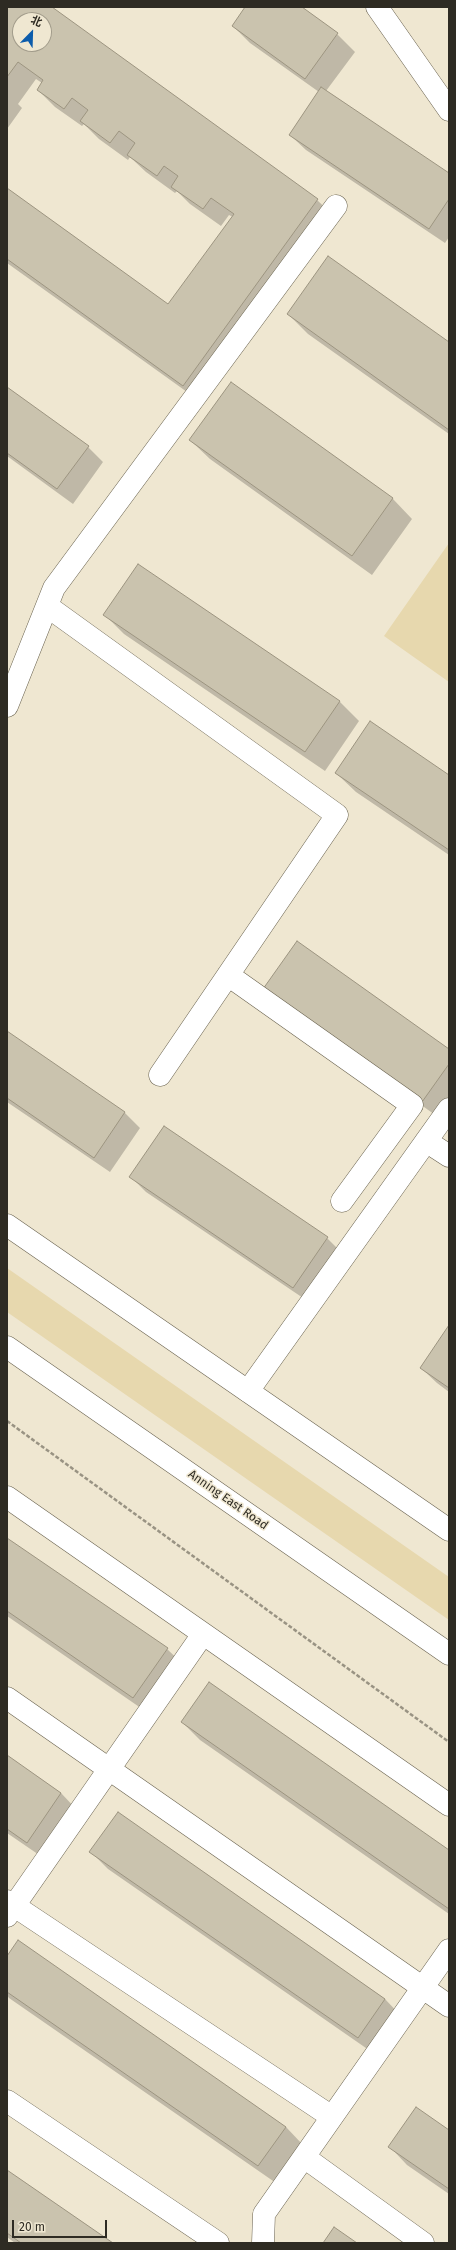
<!DOCTYPE html>
<meta charset="utf-8">
<style>
body{margin:0}
#map{position:relative;width:456px;height:2250px;overflow:hidden;background:#efe7d1;font-family:"Fira Sans","Noto Sans SC",sans-serif}
canvas{display:block}
.frame{position:absolute;inset:0;border:8px solid #2e2b23;pointer-events:none}
.north{position:absolute;left:12px;top:12px;width:40px;height:40px;box-sizing:border-box;background:#efe7d1;border:1px solid #a29c8b;border-radius:50%;rotate:23deg;font-size:11px;font-weight:700;line-height:16px;text-align:center;color:#2e2b23}
.north::after{content:'';display:block;margin:auto;width:14px;height:18px;background:#0c5cab;clip-path:polygon(50% 0,100% 100%,50% 72%,0 100%)}
.scale{position:absolute;left:12px;top:2220px;width:95px;height:18px;box-sizing:border-box;border:2px solid #2e2b23;border-top:0;padding-left:5px;font-size:12px;line-height:14px;white-space:nowrap;color:#2e2b23;-webkit-text-stroke:3px #efe7d1;paint-order:stroke}
</style>
<div id="map">
<canvas width="456" height="2250"></canvas>
<div class="frame"></div>
<div class="north">北</div>
<div class="scale">20 m</div>
</div>
<script>
const ctx = document.querySelector('canvas').getContext('2d');
ctx.lineJoin = 'round';
function fillPath(path, color) { ctx.fillStyle = color; ctx.fill(path, 'evenodd'); }
const toPath = rows => new Path2D(rows.map(r => 'M' + r).join(''));
function stroke(path, color, width, dash) { ctx.strokeStyle = color; ctx.lineWidth = width; ctx.lineCap = dash ? 'butt' : 'round'; ctx.setLineDash(dash || []); ctx.stroke(path); }
function write(font, color, halo, rows, align = 'center') {
  ctx.font = font + ' "Fira Sans",sans-serif'; ctx.lineWidth = 3; ctx.setLineDash([]); ctx.textBaseline = 'middle'; ctx.strokeStyle = halo; ctx.fillStyle = color; for (const [text, x, y, turn = 0] of rows) {
    ctx.save(); ctx.translate(x, y); ctx.rotate((+turn || 0) * Math.PI / 180); ctx.textAlign = isNaN(turn) ? turn : align; if (halo) ctx.strokeText(text, 0, 0); ctx.fillText(text, 0, 0); ctx.restore();
  }
}
const green = toPath([
 [449,543,449,682,384,636],
 [7,1268,449,1577,449,1620,7,1312]
]);
const shadow = toPath([
 [7,7,50,7,317,200,335,217,201,402,7,263,7,189,169,306,233,217,229,215,221,226,190,204,177,191,175,193,146,172,130,157,128,160,99,139,84,124,82,126,55,107,38,90,42,83,36,79,18,104,22,108,7,129],
 [20,20,44,20,44,44,20,44],
 [243,7,300,7,337,34,355,52,326,91,449,174,449,237,445,243,306,150,290,135,319,92,250,43,233,26,245,8],
 [288,314,449,343,449,434,308,334],
 [231,383,393,499,412,519,372,575,210,459,190,440],
 [7,388,88,447,103,462,73,504,7,456],
 [105,615,339,701,359,721,325,771,124,634],
 [336,773,449,776,449,855,356,792],
 [280,1004,449,1050,449,1101,438,1117],
 [7,1033,125,1113,140,1128,110,1172,7,1102],
 [130,1176,327,1238,342,1253,309,1302,146,1192],
 [449,1327,449,1392,437,1383,421,1368],
 [7,1539,167,1649,185,1666,151,1715,7,1616],
 [182,1722,449,1851,449,1914,200,1740],
 [7,1756,61,1793,78,1811,45,1859,7,1833],
 [118,1813,385,1999,402,2017,376,2055,108,1869,91,1852],
 [7,1958,286,2127,303,2145,276,2183,9,1998,7,1995],
 [449,2131,449,2194,407,2165,390,2147],
 [7,2171,111,2243,15,2243,7,2237]
]);
const building = toPath([
 [7,7,52,7,318,199,183,386,7,259,7,188,168,304,234,214,211,198,203,209,171,187,178,176,164,166,157,176,127,155,135,143,119,131,110,143,80,121,88,110,72,98,64,109,37,90,43,80,18,62,7,77,7,7],
 [20,20,44,20,44,44,20,44,20,20],
 [245,7,302,7,338,33,305,79,232,26,245,7],
 [321,87,449,173,449,199,429,229,289,135,321,87],
 [328,256,449,342,449,430,287,314,328,256],
 [231,382,393,498,352,556,189,440,231,382],
 [7,387,89,446,57,489,7,453,7,387],
 [138,564,340,701,305,752,103,615,138,564],
 [370,721,449,775,449,850,335,773,370,721],
 [297,941,449,1049,449,1064,422,1102,263,989,297,941],
 [7,1031,125,1112,94,1158,7,1098,7,1031],
 [164,1126,328,1237,293,1288,129,1177,164,1126],
 [449,1325,449,1388,420,1368,449,1325],
 [7,1538,168,1648,133,1698,7,1611,7,1538],
 [209,1682,449,1850,449,1909,181,1722,209,1682],
 [7,1755,61,1793,27,1843,7,1829,7,1755],
 [118,1812,385,1999,358,2038,89,1852,118,1812],
 [18,1940,286,2127,258,2166,7,1992,7,1956,18,1940],
 [416,2107,449,2130,449,2189,388,2147,416,2107],
 [7,2170,113,2243,21,2243,7,2233,7,2170],
 [334,2227,357,2243,323,2243,334,2227]
]);
const path = toPath([
 [7,1421,449,1742]
]);
const minor = toPath([
 [377,7,449,110],
 [47,606,337,815,160,1075],
 [7,706,54,588,336,206],
 [228,975,412,1105,342,1201],
 [426,1141,449,1156],
 [248,1391,449,1109],
 [7,1497,449,1805],
 [7,1698,449,2006],
 [7,1901,332,2117],
 [7,1916,203,1634],
 [7,2101,218,2243],
 [304,2157,423,2243],
 [263,2243,264,2214,449,1950]
]);
const major = toPath([
 [7,1225,449,1530],
 [7,1347,449,1654]
]);
const streetNames = [
 ["Anning East Road",228,1500,35]
];
fillPath(green, '#e7d8ae');
fillPath(shadow, '#0003');
fillPath(building, '#cac3ae');
stroke(building, '#9c9480', 1);
stroke(minor, '#69624f', 23);
stroke(major, '#69624f', 23);
stroke(path, '#999383', 2.5, [4, 2]);
stroke(minor, '#fff', 22);
stroke(major, '#fff', 22);
write('12px', '#2e2b23', '#efe7d1', streetNames);
</script>
